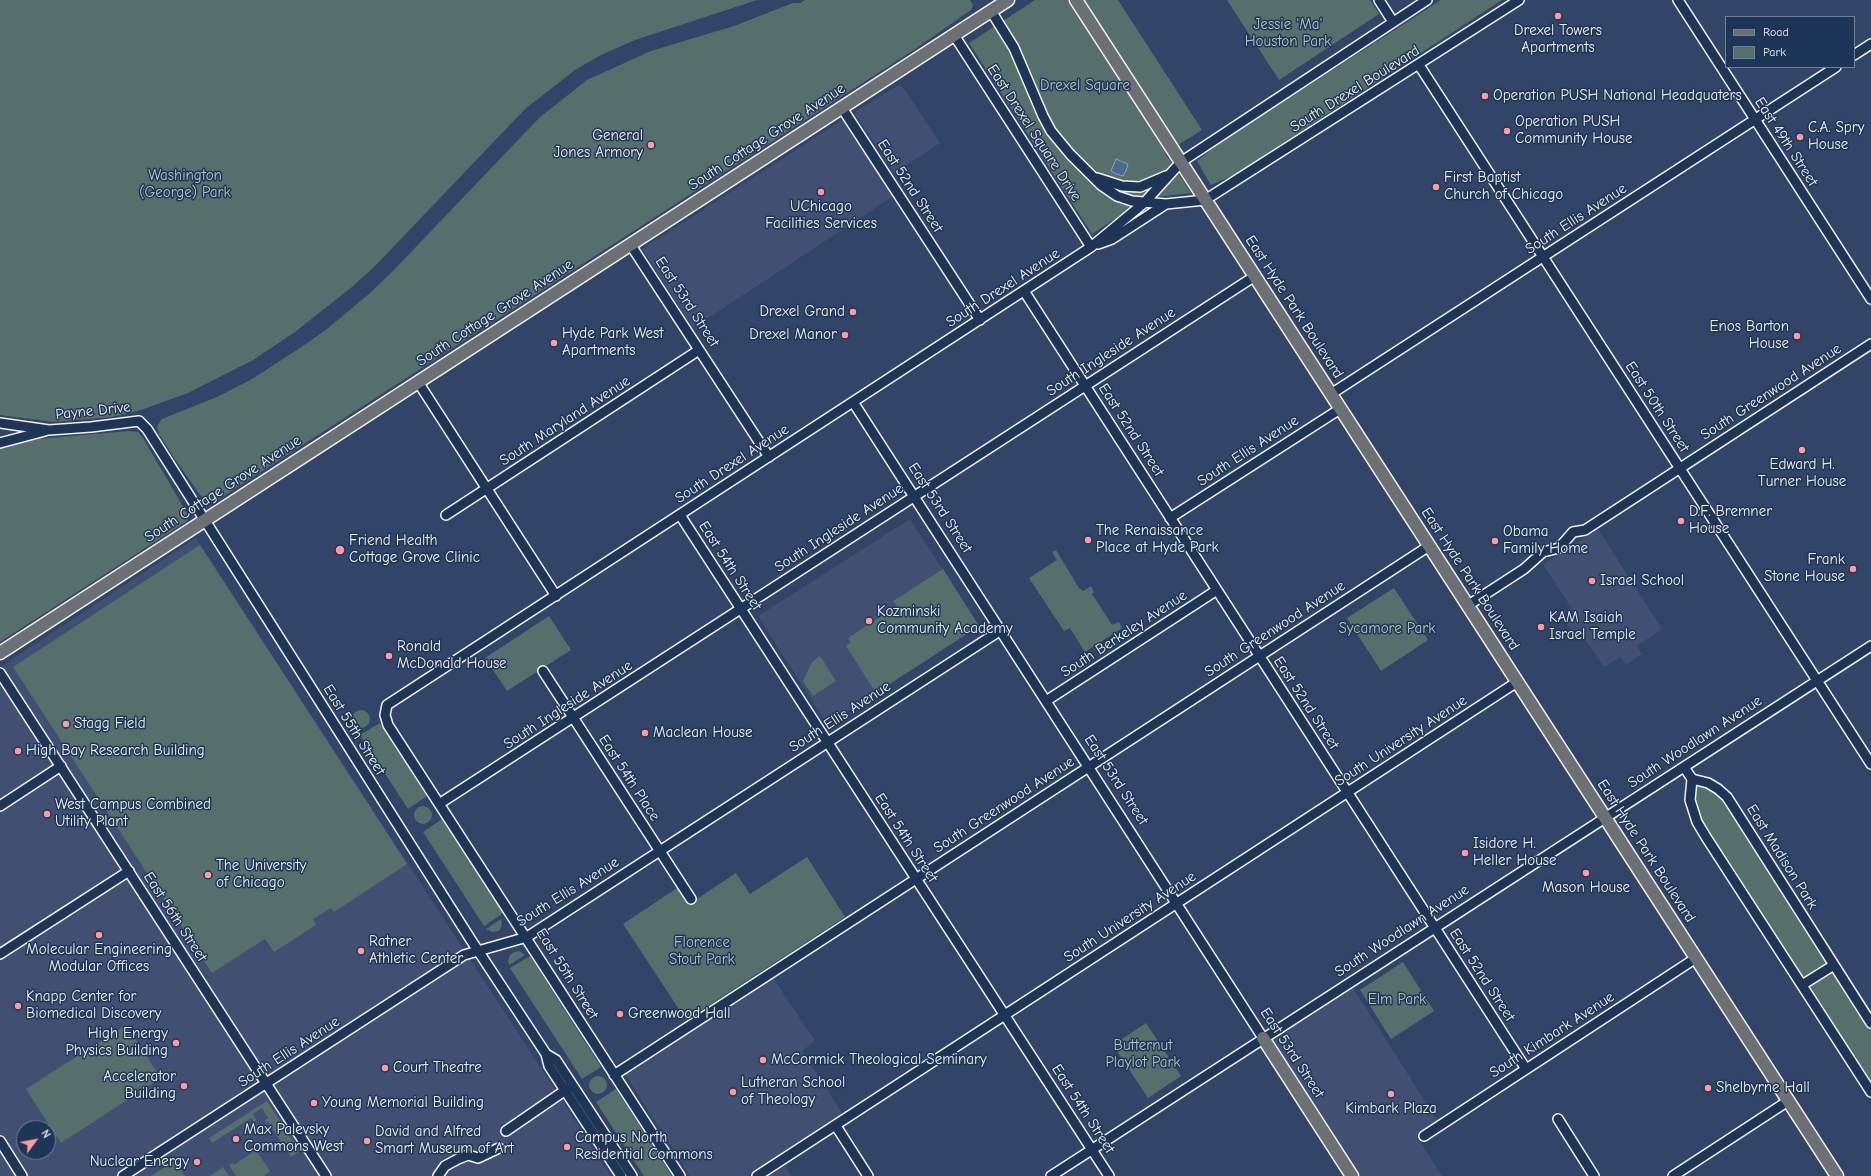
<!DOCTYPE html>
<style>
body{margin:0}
#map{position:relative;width:1871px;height:1176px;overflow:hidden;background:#324468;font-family:"Comic Neue",sans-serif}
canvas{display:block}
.legend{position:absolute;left:1725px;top:16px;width:130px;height:52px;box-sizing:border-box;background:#1d3557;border:1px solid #738091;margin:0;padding:5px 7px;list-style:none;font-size:12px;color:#f4f1e8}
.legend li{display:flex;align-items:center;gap:8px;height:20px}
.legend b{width:20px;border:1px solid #738091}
.north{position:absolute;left:16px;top:1120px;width:40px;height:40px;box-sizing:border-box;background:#1d3557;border:1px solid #738091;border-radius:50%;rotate:58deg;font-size:11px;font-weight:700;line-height:16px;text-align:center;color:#f4f1e8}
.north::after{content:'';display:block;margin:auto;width:14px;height:18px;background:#ff9aa2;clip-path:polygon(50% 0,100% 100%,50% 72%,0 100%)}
</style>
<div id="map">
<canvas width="1871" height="1176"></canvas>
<ul class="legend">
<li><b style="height:5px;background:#6b7074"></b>Road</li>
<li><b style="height:11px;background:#576f6c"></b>Park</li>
</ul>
<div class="north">N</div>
</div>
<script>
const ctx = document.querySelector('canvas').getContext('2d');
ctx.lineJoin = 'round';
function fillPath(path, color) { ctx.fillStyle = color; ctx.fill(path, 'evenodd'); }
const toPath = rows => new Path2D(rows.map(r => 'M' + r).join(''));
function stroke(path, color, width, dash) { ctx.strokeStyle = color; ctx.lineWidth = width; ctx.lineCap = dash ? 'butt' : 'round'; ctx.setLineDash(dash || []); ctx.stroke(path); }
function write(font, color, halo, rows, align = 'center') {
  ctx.font = font + ' "Comic Neue",sans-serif'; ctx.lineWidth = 3; ctx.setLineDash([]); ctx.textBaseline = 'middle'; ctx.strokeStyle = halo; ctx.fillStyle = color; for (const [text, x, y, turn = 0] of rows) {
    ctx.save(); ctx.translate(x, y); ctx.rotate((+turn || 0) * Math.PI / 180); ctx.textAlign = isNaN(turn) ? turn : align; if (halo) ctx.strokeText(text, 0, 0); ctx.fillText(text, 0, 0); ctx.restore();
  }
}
const built = toPath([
 [901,84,940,143,894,173,854,112],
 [844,119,895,195,693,328,642,249],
 [910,519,979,626,827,724,758,616],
 [1598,529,1662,629,1637,646,1642,654,1626,665,1620,657,1604,667,1578,629,1572,632,1565,621,1574,612,1543,564],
 [196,538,611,1176,0,1176,0,667],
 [24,1128,48,1128,48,1152,24,1152],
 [771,975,815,1041,802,1051,842,1113,747,1176,690,1176,623,1071],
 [1353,988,1439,1123,1417,1137,1442,1176,1349,1176,1265,1046],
 [785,1166,791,1176,769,1176]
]);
const green = toPath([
 [0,0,757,0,635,40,601,55,575,70,525,109,377,264,352,287,295,332,253,360,188,393,141,410,112,417,54,422,0,415],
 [805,0,970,0,973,5,971,10,912,51,213,503,209,504,206,503,174,458,159,434,157,426,162,419,217,397,252,379,300,348,327,329,370,293,392,272,539,118,587,80,651,51,734,26,793,3,800,3],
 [1035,0,1118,0,1202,130,1165,153,1191,193,1147,198,1092,234,969,43],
 [1227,0,1370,0,1379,14,1279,80],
 [1441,0,1502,0,1234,175,1211,185,1197,161,1218,144],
 [129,431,138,432,143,438,188,515,187,521,0,642,0,449,38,439],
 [200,545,407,864,334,912,331,908,313,919,316,925,274,952,265,939,212,973,13,667],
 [1056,550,1079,588,1083,591,1091,586,1094,592,1092,594,1112,625,1119,622,1122,628,1085,652,1070,628,1064,631,1029,578,1057,560,1052,552],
 [943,569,979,626,876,693,846,646,851,642,848,638,897,606,893,601],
 [1394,588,1428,640,1381,671,1347,618],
 [549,616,571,650,507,691,485,658],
 [820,656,836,681,813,696,803,681,812,662],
 '352 719a9 9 0 1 1 18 0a9 9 0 1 1-18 0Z',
 [380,723,427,796,408,809,360,735],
 [1698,783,1714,790,1724,801,1871,1029,1871,1087,1700,819,1696,810,1693,793,1696,784],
 '414 815a9 9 0 1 1 18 0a9 9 0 1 1-18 0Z',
 [442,819,503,913,484,926,423,832],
 [807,857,845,917,686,1020,623,924,677,888,688,905,736,873,750,894],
 [501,919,502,925,499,931,492,932,486,929],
 [519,951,525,955,509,965,508,961,510,955,514,952],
 [530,956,601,1067,582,1079,510,968],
 [1403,962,1434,1011,1391,1039,1360,990],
 [1146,1023,1181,1076,1148,1098,1113,1045],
 [126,1025,161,1078,61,1143,26,1089],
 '589 1085a9 9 0 1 1 18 0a9 9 0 1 1-18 0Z',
 [616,1089,672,1176,644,1176,596,1102],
 [267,1101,299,1150,296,1154,291,1157,268,1122,266,1123,265,1120,268,1118,262,1108,253,1114,256,1120,254,1122,251,1118,212,1143,209,1138],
 [256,1150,270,1171,264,1176,236,1176,229,1165,232,1163,234,1165],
 [175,1160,185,1176,151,1176],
 [223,1167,229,1176,210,1176]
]);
const water = toPath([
 [1116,159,1128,164,1126,171,1123,176,1116,174,1111,171,1116,159]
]);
const minor = toPath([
 [1379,0,1393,22],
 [1678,0,1871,299],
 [991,11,1014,48,1043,116,1051,131,1070,154,1101,185,1117,196,1132,201,1166,204],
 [954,35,1091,247],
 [1854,55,1871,44],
 [1419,65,1871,764],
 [842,108,980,320],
 [1097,178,1122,186,1140,187,1166,176],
 [630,244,769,457],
 [1098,244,1112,239,1166,204,1205,200,1519,0],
 [1024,291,1526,1069],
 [418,382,556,596],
 [1331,394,1836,67],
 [853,402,1263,1038],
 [0,423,49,430,91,427,139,421,147,429,471,940,546,1054,549,1066,621,1176],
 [0,443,45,431],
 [446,515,699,350],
 [680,515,1109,1176],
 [1170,518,1340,409],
 [1467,606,1524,569,1543,552,1559,548,1573,532,1585,530,1871,344],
 [543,671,691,899],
 [0,673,326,1176],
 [1046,701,1217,590],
 [1684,767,1692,779,1708,783,1718,789,1727,797,1871,1023],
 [1692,779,1690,800,1697,822,1706,837,1871,1092],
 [439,804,1255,276],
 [0,806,61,766],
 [0,954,129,871],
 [1802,985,1834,965],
 [546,1054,556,1060,632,1176],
 [614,1075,1429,546],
 [1558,1119,1594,1176],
 [836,1126,868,1176],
 [506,1131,570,1087],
 [1424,1136,1696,958],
 [0,1141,22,1176],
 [123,1176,464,955,527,937,1001,630],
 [438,1176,445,1166,458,1159,468,1155,478,1158,499,1148],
 [680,1176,388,725,385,715,387,705,1091,247,1144,203,1181,162,1427,0],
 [757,1176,1517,682],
 [1051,1176,1871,646],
 [1673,1176,1788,1101]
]);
const major = toPath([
 [1076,0,1837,1176],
 [0,653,1008,0],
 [1263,1038,1352,1176]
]);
const markers = [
 [1558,16,4,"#ff9aa2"],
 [1485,96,4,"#ff9aa2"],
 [1507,131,4,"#ff9aa2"],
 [1800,137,4,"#ff9aa2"],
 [651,145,4,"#ff9aa2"],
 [1436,187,4,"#ff9aa2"],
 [821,192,4,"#ff9aa2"],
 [853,312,4,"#ff9aa2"],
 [845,335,4,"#ff9aa2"],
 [1797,336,4,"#ff9aa2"],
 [554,343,4,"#ff9aa2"],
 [1802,450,4,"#ff9aa2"],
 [1681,521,4,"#ff9aa2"],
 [1088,540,4,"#ff9aa2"],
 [1495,541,4,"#ff9aa2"],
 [340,550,5,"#ff9aa2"],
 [1853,569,4,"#ff9aa2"],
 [1592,581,4,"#ff9aa2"],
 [869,621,4,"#ff9aa2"],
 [1541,627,4,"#ff9aa2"],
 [389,656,4,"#ff9aa2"],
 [66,724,4,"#ff9aa2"],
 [645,733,4,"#ff9aa2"],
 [18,751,4,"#ff9aa2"],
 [47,814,4,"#ff9aa2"],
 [1465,853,4,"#ff9aa2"],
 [1586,873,4,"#ff9aa2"],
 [208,875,4,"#ff9aa2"],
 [99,935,4,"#ff9aa2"],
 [361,951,4,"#ff9aa2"],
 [18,1006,4,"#ff9aa2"],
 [620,1014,4,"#ff9aa2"],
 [176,1043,4,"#ff9aa2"],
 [763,1060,4,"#ff9aa2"],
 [385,1068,4,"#ff9aa2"],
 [184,1086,4,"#ff9aa2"],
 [1708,1088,4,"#ff9aa2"],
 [733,1092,4,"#ff9aa2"],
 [1391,1094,4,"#ff9aa2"],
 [314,1103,4,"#ff9aa2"],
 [236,1139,4,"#ff9aa2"],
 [367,1141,4,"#ff9aa2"],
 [567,1147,4,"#ff9aa2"],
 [197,1162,4,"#ff9aa2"]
];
const parkNames = [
 ["Jessie 'Ma'",1288,25],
 ["Houston Park",1288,42],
 ["Drexel Square",1085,86],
 ["Washington",185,176],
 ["(George) Park",185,193],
 ["Sycamore Park",1387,629],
 ["Florence",702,943],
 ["Stout Park",702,960],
 ["Elm Park",1397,1000],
 ["Butternut",1143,1046],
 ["Playlot Park",1143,1063]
];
const poiNames = [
 ["Drexel Towers",1558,31,"center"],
 ["Apartments",1558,48,"center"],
 ["Operation PUSH National Headquaters",1493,96],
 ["Operation PUSH",1515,122],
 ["Community House",1515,139],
 ["C.A. Spry",1808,128],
 ["House",1808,145],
 ["General",643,136,"right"],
 ["Jones Armory",643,153,"right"],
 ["First Baptist",1444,178],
 ["Church of Chicago",1444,195],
 ["UChicago",821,207,"center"],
 ["Facilities Services",821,224,"center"],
 ["Drexel Grand",845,312,"right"],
 ["Enos Barton",1789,327,"right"],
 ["House",1789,344,"right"],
 ["Hyde Park West",562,334],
 ["Apartments",562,351],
 ["Drexel Manor",837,335,"right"],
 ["Edward H.",1802,465,"center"],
 ["Turner House",1802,482,"center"],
 ["D.F. Bremner",1689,512],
 ["House",1689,529],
 ["The Renaissance",1096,531],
 ["Place at Hyde Park",1096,548],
 ["Obama",1503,532],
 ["Family Home",1503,549],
 ["Friend Health",349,541],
 ["Cottage Grove Clinic",349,558],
 ["Frank",1845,560,"right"],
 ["Stone House",1845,577,"right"],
 ["Israel School",1600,581],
 ["Kozminski",877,612],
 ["Community Academy",877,629],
 ["KAM Isaiah",1549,618],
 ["Israel Temple",1549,635],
 ["Ronald",397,647],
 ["McDonald House",397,664],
 ["Stagg Field",74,724],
 ["Maclean House",653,733],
 ["High Bay Research Building",26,751],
 ["West Campus Combined",55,805],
 ["Utility Plant",55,822],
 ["Isidore H.",1473,844],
 ["Heller House",1473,861],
 ["The University",216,866],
 ["of Chicago",216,883],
 ["Mason House",1586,888,"center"],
 ["Ratner",369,942],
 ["Athletic Center",369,959],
 ["Molecular Engineering",99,950,"center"],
 ["Modular Offices",99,967,"center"],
 ["Knapp Center for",26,997],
 ["Biomedical Discovery",26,1014],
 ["Greenwood Hall",628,1014],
 ["High Energy",168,1034,"right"],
 ["Physics Building",168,1051,"right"],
 ["McCormick Theological Seminary",771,1060],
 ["Court Theatre",393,1068],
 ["Accelerator",176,1077,"right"],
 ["Building",176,1094,"right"],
 ["Lutheran School",741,1083],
 ["of Theology",741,1100],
 ["Shelbyrne Hall",1716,1088],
 ["Young Memorial Building",322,1103],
 ["Kimbark Plaza",1391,1109,"center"],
 ["Max Palevsky",244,1130],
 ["Commons West",244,1147],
 ["David and Alfred",375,1132],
 ["Smart Museum of Art",375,1149],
 ["Campus North",575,1138],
 ["Residential Commons",575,1155],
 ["Nuclear Energy",189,1162,"right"]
];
const streetNames = [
 ["South Drexel Boulevard",1355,89,-32],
 ["East Drexel Square Drive",1034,133,57],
 ["South Cottage Grove Avenue",767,137,-33],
 ["East 49th Street",1786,142,57],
 ["East 52nd Street",910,186,57],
 ["South Ellis Avenue",1576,219,-33],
 ["South Drexel Avenue",1003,288,-33],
 ["East 53rd Street",687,302,57],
 ["East Hyde Park Boulevard",1294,307,57],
 ["South Cottage Grove Avenue",495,313,-33],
 ["South Ingleside Avenue",1111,352,-33],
 ["South Greenwood Avenue",1771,392,-33],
 ["East 50th Street",1657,407,57],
 ["Payne Drive",93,411,-6],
 ["South Maryland Avenue",565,421,-33],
 ["East 52nd Street",1131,430,57],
 ["South Ellis Avenue",1248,451,-33],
 ["South Drexel Avenue",732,464,-33],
 ["South Cottage Grove Avenue",223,489,-33],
 ["East 53rd Street",940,508,57],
 ["South Ingleside Avenue",839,528,-33],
 ["East 54th Street",730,566,57],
 ["East Hyde Park Boulevard",1470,579,57],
 ["South Greenwood Avenue",1275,629,-33],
 ["South Berkeley Avenue",1124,634,-33],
 ["East 52nd Street",1306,703,57],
 ["South Ingleside Avenue",568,705,-33],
 ["South Ellis Avenue",840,717,-33],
 ["East 55th Street",354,730,58],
 ["South University Avenue",1401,741,-33],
 ["South Woodlawn Avenue",1695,742,-33],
 ["East 54th Place",629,778,57],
 ["East 53rd Street",1116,780,57],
 ["South Greenwood Avenue",1004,805,-33],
 ["East 54th Street",906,838,57],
 ["East Hyde Park Boulevard",1646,851,57],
 ["East Madison Park",1782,857,58],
 ["South Ellis Avenue",568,892,-32],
 ["East 56th Street",175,917,57],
 ["South University Avenue",1130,917,-33],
 ["South Woodlawn Avenue",1402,931,-33],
 ["East 55th Street",567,974,58],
 ["East 52nd Street",1482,975,57],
 ["South Kimbark Avenue",1552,1035,-33],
 ["South Ellis Avenue",289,1052,-33],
 ["East 53rd Street",1292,1053,57],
 ["East 54th Street",1083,1109,57]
];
fillPath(built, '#414f73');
fillPath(green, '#576f6c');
fillPath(water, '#496c90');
stroke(water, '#8da1b3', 1);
stroke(minor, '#f4f1e8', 12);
stroke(major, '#f4f1e8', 15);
stroke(minor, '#1d3557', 9);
stroke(major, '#6b7074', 12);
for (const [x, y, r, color] of markers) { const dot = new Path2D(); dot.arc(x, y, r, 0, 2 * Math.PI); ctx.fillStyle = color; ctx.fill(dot); stroke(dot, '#1d3557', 1.5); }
write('15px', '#bdc4bd', '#1d3557', parkNames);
write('15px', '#f4f1e8', '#1d3557', poiNames, 'left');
write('15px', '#f4f1e8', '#1d3557', streetNames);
</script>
